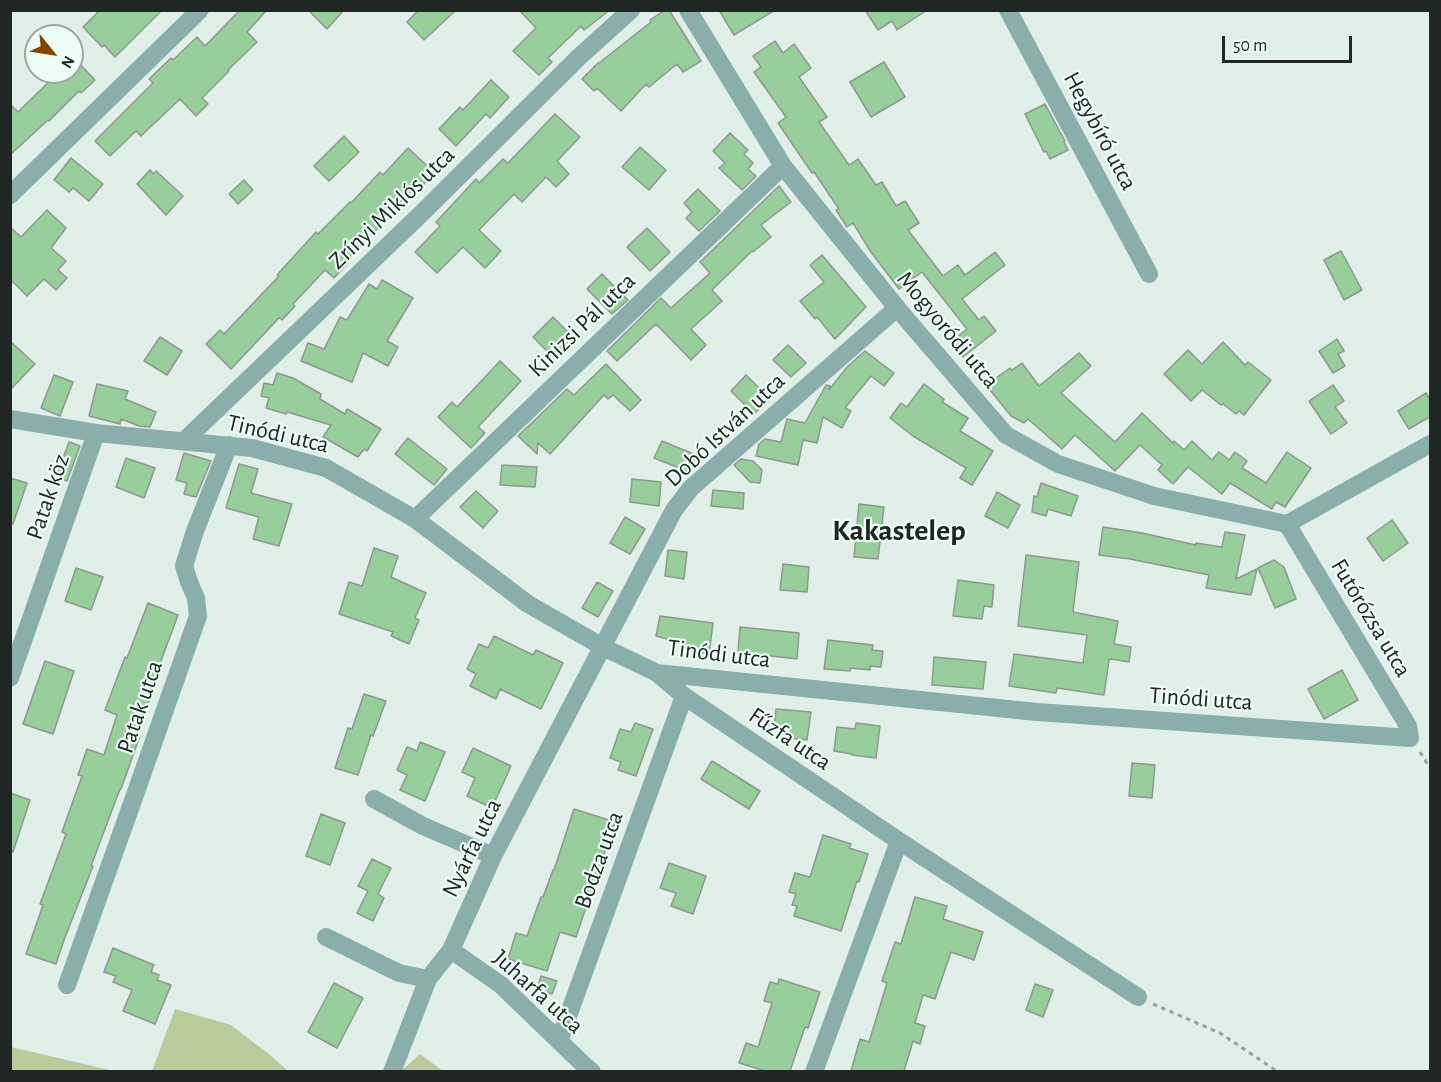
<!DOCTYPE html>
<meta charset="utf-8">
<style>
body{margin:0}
#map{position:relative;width:1441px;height:1082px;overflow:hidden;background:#e0f0e9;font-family:"Alegreya Sans",sans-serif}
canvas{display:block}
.frame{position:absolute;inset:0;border:12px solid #202623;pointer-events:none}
.north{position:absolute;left:24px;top:24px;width:60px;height:60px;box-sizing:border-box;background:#edfef7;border:2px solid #9ba8a2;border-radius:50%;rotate:120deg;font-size:16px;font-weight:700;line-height:24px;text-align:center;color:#202623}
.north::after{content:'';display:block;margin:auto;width:21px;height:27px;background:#834503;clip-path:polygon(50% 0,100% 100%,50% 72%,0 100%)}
.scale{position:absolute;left:1222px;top:36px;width:130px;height:27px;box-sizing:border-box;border:3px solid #202623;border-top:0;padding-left:8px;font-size:18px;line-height:21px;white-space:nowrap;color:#202623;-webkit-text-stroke:4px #edfef7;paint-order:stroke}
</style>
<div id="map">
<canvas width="1441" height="1082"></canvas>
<div class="frame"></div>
<div class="north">N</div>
<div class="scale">50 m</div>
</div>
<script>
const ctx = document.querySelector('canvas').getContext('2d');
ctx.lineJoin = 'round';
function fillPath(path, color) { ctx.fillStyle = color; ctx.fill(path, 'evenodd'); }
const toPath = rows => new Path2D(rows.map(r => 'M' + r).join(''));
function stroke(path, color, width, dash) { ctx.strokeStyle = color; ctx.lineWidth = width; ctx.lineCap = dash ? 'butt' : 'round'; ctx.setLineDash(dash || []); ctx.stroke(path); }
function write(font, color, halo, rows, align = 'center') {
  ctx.font = font + ' "Alegreya Sans",sans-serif'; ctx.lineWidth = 4.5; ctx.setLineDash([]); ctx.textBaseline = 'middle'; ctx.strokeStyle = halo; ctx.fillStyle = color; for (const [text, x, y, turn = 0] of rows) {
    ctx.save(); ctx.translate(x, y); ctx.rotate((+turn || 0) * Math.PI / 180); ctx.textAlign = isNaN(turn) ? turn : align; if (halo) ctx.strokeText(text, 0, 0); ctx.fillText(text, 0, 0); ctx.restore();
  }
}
const green = toPath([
 [175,1009,231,1025,270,1055,288,1071,152,1071],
 [10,1047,11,1047,114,1071,11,1071],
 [420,1054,443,1071,400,1072]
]);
const building = toPath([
 [100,10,162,10,115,57,104,45,102,47,83,27,100,10],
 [240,10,267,10,247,32,257,42,228,70,229,71,202,98,208,104,196,116,180,99,141,136,136,131,110,156,95,141,153,83,149,79,171,58,173,60,197,37,205,46,240,10],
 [308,10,344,10,327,29,308,10],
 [419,10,456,10,424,40,407,22,419,10],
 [519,10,610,10,584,30,581,26,548,58,552,62,539,75,513,51,536,28,519,10],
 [665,10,669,10,701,61,683,72,677,64,649,87,646,84,621,111,597,88,594,91,582,79,598,63,599,63,651,22,650,20,665,10],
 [719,10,775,10,734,35,719,10],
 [865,10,927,10,897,30,892,21,878,30,865,10],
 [775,41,783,53,794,44,811,68,799,77,827,117,819,122,849,165,858,159,876,185,882,182,896,206,905,201,919,223,908,230,943,276,958,265,965,275,995,252,1005,265,962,299,979,320,984,316,996,331,963,357,951,342,967,329,922,272,899,289,871,252,853,223,847,227,836,210,839,209,814,172,812,173,778,123,786,117,754,72,761,67,753,56,775,41],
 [72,56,95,80,81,93,79,91,49,121,48,120,10,155,10,104,18,112,59,72,72,72,72,56],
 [884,62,905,97,871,117,850,82,884,62],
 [491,80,509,97,490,118,486,114,456,146,439,129,460,107,463,110,491,80],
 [1045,104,1065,141,1064,142,1068,150,1050,159,1046,151,1044,152,1025,114,1045,104],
 [555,114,580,137,557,161,569,174,556,187,546,177,522,202,514,194,479,230,501,251,485,268,463,247,437,273,415,252,440,226,436,222,476,179,479,183,503,159,508,163,555,114],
 [730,133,748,150,744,154,753,163,748,169,756,176,742,190,719,168,725,163,713,151,730,133],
 [344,136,359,152,329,181,314,166,344,136],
 [640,147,666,170,649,190,622,167,640,147],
 [408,148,435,173,420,188,417,185,377,227,378,228,346,261,348,263,334,278,325,270,293,304,295,306,282,320,279,318,231,369,206,344,220,330,224,334,279,276,277,275,316,232,318,234,350,202,351,203,380,172,383,175,408,148],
 [71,158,103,184,89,201,73,188,69,192,54,180,71,158],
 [150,170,153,174,156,171,183,196,166,215,137,184,150,170],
 [244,180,253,190,238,204,229,194,244,180],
 [779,186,791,202,761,225,771,237,753,252,752,251,712,290,722,301,691,329,706,345,691,360,656,324,617,361,607,351,661,298,671,308,710,273,700,262,779,186],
 [698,189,720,211,699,231,686,218,692,212,684,203,698,189],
 [47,210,66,228,51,248,66,261,58,270,67,278,56,290,44,279,27,296,10,279,10,227,21,237,47,210],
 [647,228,670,252,650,271,627,247,647,228],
 [1341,251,1362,290,1344,300,1324,260,1341,251],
 [822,255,866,307,835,339,817,317,815,319,800,301,824,282,810,265,822,255],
 [602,274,628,300,612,314,587,289,602,274],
 [382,280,413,298,387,341,398,347,388,366,363,353,352,382,301,361,308,343,324,349,340,317,347,320,369,284,377,289,382,280],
 [553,317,576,340,556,360,533,337,553,317],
 [160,337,182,351,167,375,144,361,160,337],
 [1337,339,1344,351,1338,354,1345,366,1333,373,1319,351,1337,339],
 [10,341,35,364,10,390,10,341],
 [1223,342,1245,365,1248,362,1271,380,1244,415,1239,411,1236,414,1223,404,1221,405,1202,390,1191,401,1164,374,1188,350,1202,364,1223,342],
 [788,345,806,363,791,377,773,360,788,345],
 [865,351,894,373,884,386,871,376,845,408,851,411,842,428,823,417,817,443,803,440,798,465,756,456,759,444,765,439,781,442,787,419,805,423,826,385,830,386,829,390,847,367,865,351],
 [1079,353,1091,366,1061,393,1115,442,1142,413,1173,443,1174,441,1184,450,1192,441,1212,460,1219,452,1229,460,1235,452,1247,461,1242,468,1266,483,1287,452,1311,468,1285,507,1276,502,1272,509,1230,483,1222,494,1188,467,1173,484,1158,470,1162,465,1140,445,1115,471,1075,435,1062,449,1028,419,1024,423,1011,416,986,385,1010,368,1012,370,1022,363,1039,386,1079,353],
 [500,361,521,381,478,427,485,433,471,448,438,417,452,402,457,407,500,361],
 [606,364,641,400,630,411,613,395,608,399,604,395,550,454,538,443,537,454,518,436,567,389,574,395,606,364],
 [277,373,293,378,321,394,320,399,345,414,347,409,381,429,367,451,364,449,358,457,323,437,331,425,287,412,286,414,266,408,269,398,261,396,264,383,273,385,277,373],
 [54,375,73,382,60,416,41,408,54,375],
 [746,375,770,399,754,414,731,391,746,375],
 [97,384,128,391,125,399,156,412,150,427,139,426,121,419,120,424,89,416,97,384],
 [924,384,944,399,942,402,968,418,960,431,993,451,972,485,960,478,966,468,913,436,890,418,901,403,907,407,924,384],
 [1333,385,1344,401,1335,407,1347,423,1331,434,1309,401,1333,385],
 [1426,393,1431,401,1431,416,1409,429,1398,411,1426,393],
 [408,438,447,469,434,485,395,454,408,438],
 [662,441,696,455,689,472,654,458,662,441],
 [69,442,80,446,67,481,56,477,69,442],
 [184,453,211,461,196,497,184,494,187,483,176,480,184,453],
 [126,458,155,468,144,498,116,487,126,458],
 [741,459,753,461,762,470,760,483,750,482,734,465,741,459],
 [239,464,258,469,251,493,292,504,279,546,253,539,259,517,226,508,239,464],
 [502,465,537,467,535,487,500,485,502,465],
 [10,478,27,483,13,524,10,524,10,478],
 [632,479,661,482,659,506,630,502,632,479],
 [1041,483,1078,496,1071,516,1048,509,1046,516,1032,512,1034,496,1037,497,1041,483],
 [713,490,744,493,743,509,711,506,713,490],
 [476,491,498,511,483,528,460,507,476,491],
 [997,492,1020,505,1008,528,985,516,997,492],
 [859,504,884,507,878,559,854,557,859,504],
 [625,517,645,529,630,554,610,543,625,517],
 [1392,520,1408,543,1383,561,1367,538,1392,520],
 [1103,527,1142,533,1196,545,1196,543,1222,547,1225,532,1245,535,1236,579,1257,569,1251,595,1206,588,1209,575,1130,559,1099,555,1103,527],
 [374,548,398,556,391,577,426,593,415,618,419,620,409,644,391,636,393,632,339,614,349,582,362,586,374,548],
 [668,550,687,552,684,579,665,576,668,550],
 [1026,555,1079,562,1073,612,1118,621,1114,644,1131,647,1129,662,1111,659,1109,660,1104,695,1057,688,1056,693,1009,686,1014,654,1083,663,1087,635,1018,626,1026,555],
 [1274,560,1284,567,1296,599,1275,608,1258,568,1274,560],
 [783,564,809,567,807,592,780,590,783,564],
 [76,568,103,577,91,610,65,601,76,568],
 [958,580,994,585,992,607,984,606,982,619,953,616,958,580],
 [597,582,613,591,598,617,582,608,597,582],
 [148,603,178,615,158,669,161,670,136,735,140,736,121,789,120,789,91,866,93,866,64,940,56,964,26,954,43,905,40,904,66,834,62,832,82,776,78,775,87,749,104,755,117,715,105,710,125,657,127,658,148,603],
 [660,616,713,623,709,654,685,651,686,644,656,636,660,616],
 [740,627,799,633,797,659,738,652,740,627],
 [494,636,533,655,536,650,563,663,541,709,500,689,496,699,470,686,476,674,467,669,479,644,488,648,494,636],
 [828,640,873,645,872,650,883,651,881,667,870,666,870,670,851,668,850,671,824,669,828,640],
 [934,657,986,662,983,689,932,685,934,657],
 [45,661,74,671,53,734,23,724,45,661],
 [1342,670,1358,700,1324,719,1308,689,1342,670],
 [364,694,386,701,373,736,371,735,358,775,335,768,348,728,352,729,364,694],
 [776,709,811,712,807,740,788,738,788,730,774,728,776,709],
 [635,723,653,729,636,776,618,770,621,762,610,758,620,729,631,732,635,723],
 [856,723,880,726,876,758,852,755,852,754,834,751,837,727,855,729,856,723],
 [420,742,445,752,425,801,400,790,407,775,397,770,407,747,417,751,420,742],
 [473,748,511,766,492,808,467,796,475,778,462,772,473,748],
 [712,761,760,791,749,809,701,779,712,761],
 [1132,763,1155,765,1152,798,1129,796,1132,763],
 [10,793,30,800,13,852,10,851,10,793],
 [574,809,615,822,576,937,560,932,547,971,508,959,516,933,527,936,541,897,543,897,553,870,554,870,574,809],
 [321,814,345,823,330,865,306,856,321,814],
 [823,835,851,844,849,848,868,854,859,882,857,881,841,931,794,916,797,906,792,905,796,894,789,892,795,873,810,877,823,835],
 [372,859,391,868,378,894,384,898,373,921,357,913,368,891,358,886,372,859],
 [669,863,706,876,693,914,671,906,676,893,660,888,669,863],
 [915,897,947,906,943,919,983,932,974,960,951,952,935,999,923,995,915,1023,925,1026,920,1044,913,1041,904,1071,851,1071,860,1039,869,1042,887,983,882,981,895,942,901,944,915,897],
 [113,948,154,965,151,972,159,975,157,980,171,985,155,1024,123,1011,132,990,113,982,116,976,104,972,113,948],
 [541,976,557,981,552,994,537,989,541,976],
 [779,979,820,992,808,1028,805,1027,790,1071,765,1071,739,1063,746,1043,758,1047,772,1003,764,1001,770,982,778,984,779,979],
 [334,983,363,998,337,1048,308,1032,334,983],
 [1035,984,1053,990,1043,1017,1026,1010,1035,984]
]);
const path = toPath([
 [1420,752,1430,768],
 [1153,1004,1220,1033,1278,1072]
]);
const minor = toPath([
 [688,10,783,166,897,308,1006,435,1058,464,1154,496,1287,524],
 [1008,10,1149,274],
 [10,195,200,10],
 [10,419,96,433,252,448,326,468,415,519,528,604,603,647,657,673,1037,712,1410,738,1408,726,1287,524],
 [185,440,421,214,579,57,631,10],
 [415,519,783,166],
 [1287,524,1430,444],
 [657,673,684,696,899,841,1138,997],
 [10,678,96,433],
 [374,799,423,826,493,856],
 [326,937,399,973,428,979],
 [451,950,501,985,584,1065,592,1072],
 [67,985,136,792,198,616,196,598,189,582,184,566,195,531,229,445],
 [559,1041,684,696],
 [392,1072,428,979,451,950,493,856,674,510,691,488,897,308],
 [814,1072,899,841]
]);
const streetNames = [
 ["Hegybíró utca",1100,131,62],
 ["Zrínyi Miklós utca",392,208,-44],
 ["Kinizsi Pál utca",582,325,-44],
 ["Mogyoródi utca",948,330,50],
 ["Dobó István utca",725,430,-43],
 ["Tinódi utca",278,434,13],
 ["Patak köz",48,497,-71],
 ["Futórózsa utca",1371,618,59],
 ["Tinódi utca",719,654,7],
 ["Tinódi utca",1201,699,4],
 ["Patak utca",140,707,-71],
 ["Fűzfa utca",790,739,34],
 ["Nyárfa utca",472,848,-64],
 ["Bodza utca",599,860,-70],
 ["Juharfa utca",538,992,42]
];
const districtNames = [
 ["Kakastelep",899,531]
];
fillPath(green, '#b9cb9a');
fillPath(building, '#97ce9b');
stroke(building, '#8d988e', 1.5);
stroke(path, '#97a39e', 3, [4.5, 4.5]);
stroke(minor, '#89aeab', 18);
write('24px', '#202623', '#edfef7', streetNames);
write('bold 30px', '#202623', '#edfef7', districtNames);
</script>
